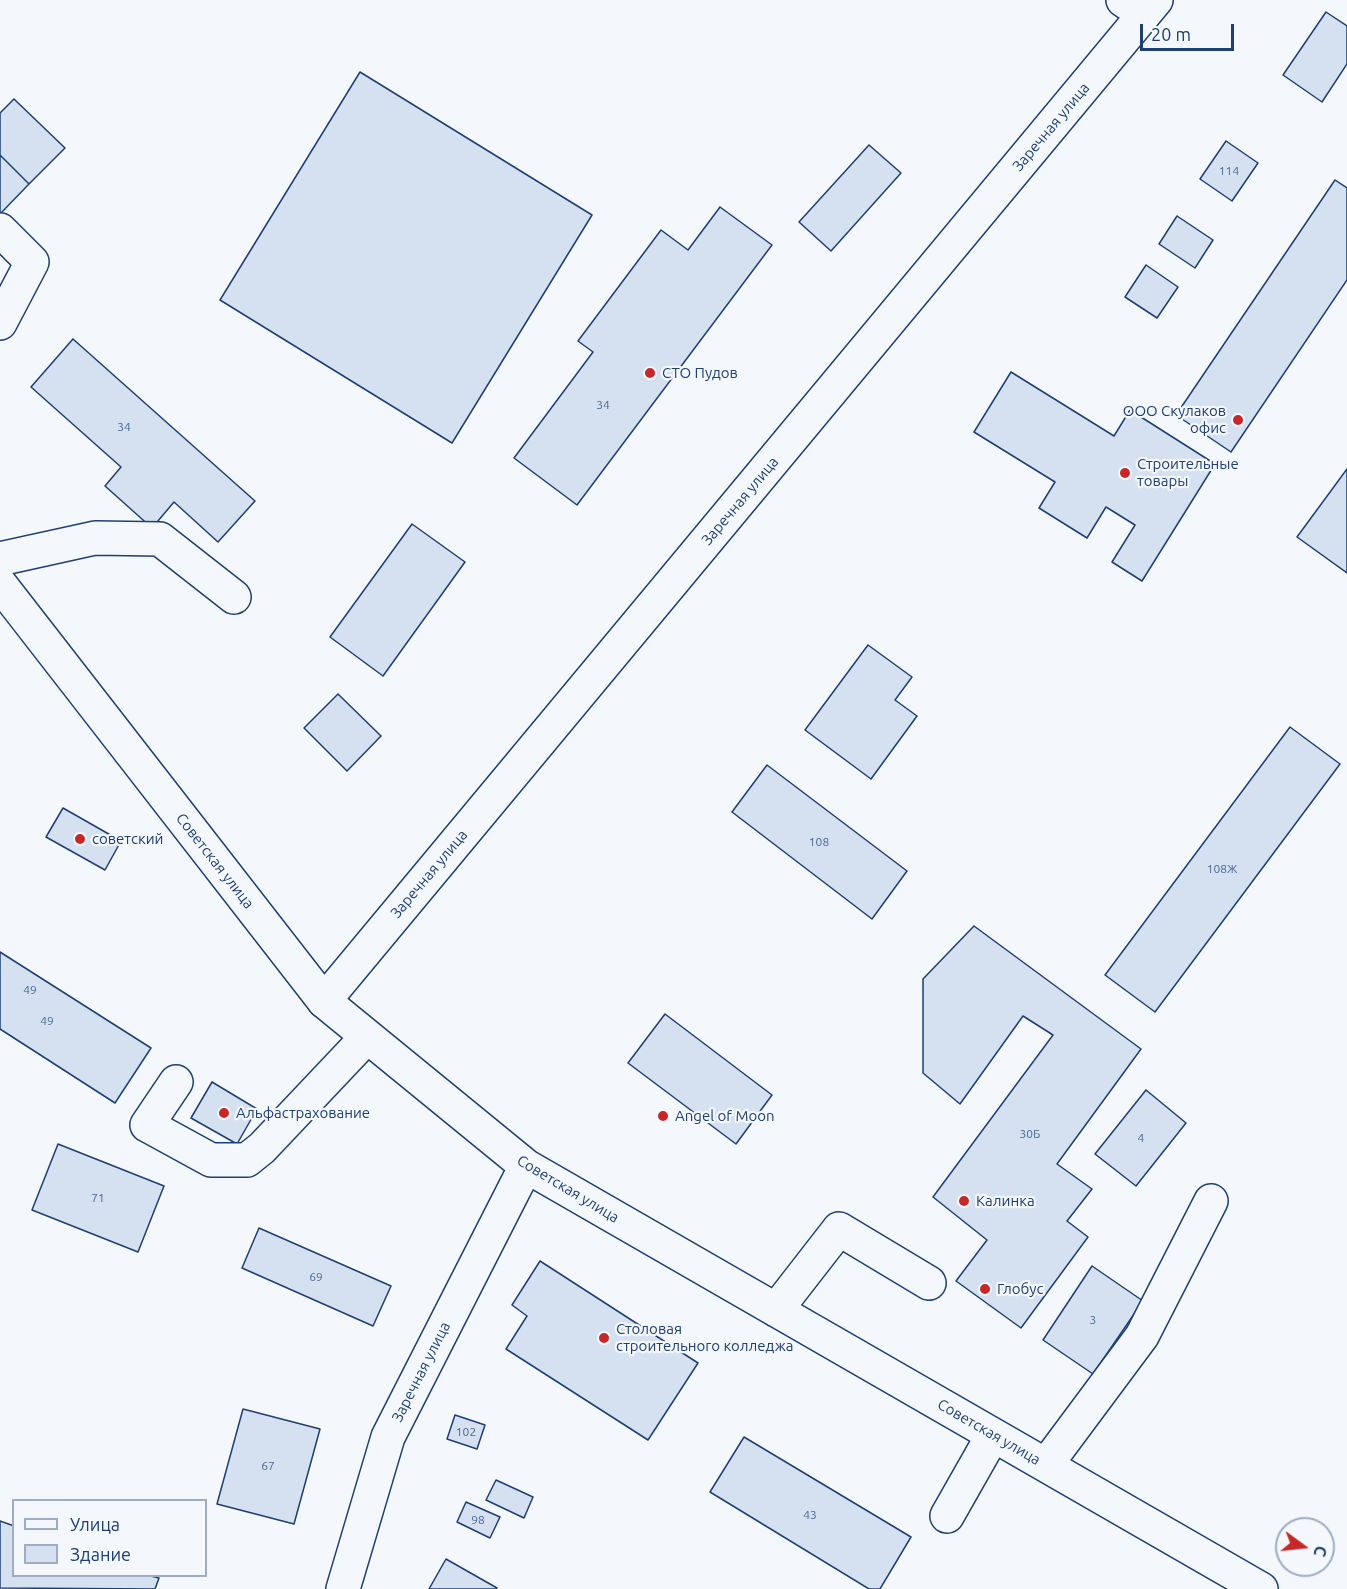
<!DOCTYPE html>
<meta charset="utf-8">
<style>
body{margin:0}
#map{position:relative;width:1347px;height:1589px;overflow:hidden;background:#f4f7fb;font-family:Ubuntu,sans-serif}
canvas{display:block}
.legend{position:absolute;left:12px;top:1499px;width:195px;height:78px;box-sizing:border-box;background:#f4f7fb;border:2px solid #9eadc5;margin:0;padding:8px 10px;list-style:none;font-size:18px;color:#1d3f73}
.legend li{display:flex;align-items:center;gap:12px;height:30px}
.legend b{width:30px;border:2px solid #9eadc5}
.north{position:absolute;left:1275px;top:1517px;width:60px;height:60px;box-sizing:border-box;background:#f4f7fb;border:2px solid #9eadc5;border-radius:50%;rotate:105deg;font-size:16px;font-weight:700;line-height:24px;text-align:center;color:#1d3f73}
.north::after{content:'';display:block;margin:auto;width:21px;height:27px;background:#c62828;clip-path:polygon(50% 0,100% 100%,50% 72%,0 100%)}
.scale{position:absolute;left:1140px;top:24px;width:94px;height:27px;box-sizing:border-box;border:3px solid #1d3f73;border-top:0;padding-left:8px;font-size:18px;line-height:21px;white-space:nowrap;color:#1d3f73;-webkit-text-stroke:4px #f4f7fb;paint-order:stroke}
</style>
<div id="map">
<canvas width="1347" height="1589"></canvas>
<ul class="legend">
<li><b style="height:8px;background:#f4f7fb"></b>Улица</li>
<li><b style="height:16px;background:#d5e0f0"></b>Здание</li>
</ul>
<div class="north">С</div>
<div class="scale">20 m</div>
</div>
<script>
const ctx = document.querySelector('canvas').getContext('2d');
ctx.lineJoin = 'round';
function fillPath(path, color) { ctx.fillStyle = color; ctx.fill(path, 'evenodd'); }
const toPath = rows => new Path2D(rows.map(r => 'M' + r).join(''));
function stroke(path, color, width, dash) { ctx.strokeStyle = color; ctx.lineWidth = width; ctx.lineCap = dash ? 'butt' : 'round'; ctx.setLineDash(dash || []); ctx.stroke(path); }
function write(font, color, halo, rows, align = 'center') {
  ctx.font = font + ' Ubuntu,sans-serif'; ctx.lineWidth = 4.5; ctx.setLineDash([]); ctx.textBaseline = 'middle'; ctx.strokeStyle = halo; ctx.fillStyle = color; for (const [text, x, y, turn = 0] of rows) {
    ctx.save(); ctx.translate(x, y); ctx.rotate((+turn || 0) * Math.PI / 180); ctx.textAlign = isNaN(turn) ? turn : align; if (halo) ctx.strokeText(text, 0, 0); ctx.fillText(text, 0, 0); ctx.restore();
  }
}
const building = toPath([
 [1326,12,1347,26,1347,64,1322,102,1283,75,1326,12],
 [360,72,592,215,452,443,220,300,360,72],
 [14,99,65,148,29,184,0,155,0,113,14,99],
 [1226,141,1258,163,1232,201,1200,179,1226,141],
 [869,145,901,173,831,251,799,222,869,145],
 [0,155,29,184,0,214,0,155],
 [1335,180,1347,188,1347,280,1231,452,1176,415,1335,180],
 [720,207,772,245,577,505,514,458,593,352,578,341,661,230,688,250,720,207],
 [1177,216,1213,240,1195,268,1159,244,1177,216],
 [1146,265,1178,287,1157,318,1125,297,1146,265],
 [73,339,255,501,218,542,174,502,152,528,105,486,121,467,31,387,73,339],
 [1011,372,1114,436,1130,410,1215,464,1142,581,1112,562,1135,525,1106,507,1087,538,1039,508,1055,482,974,432,1011,372],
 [1347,469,1347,573,1297,537,1347,469],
 [412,524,465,562,383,676,330,637,412,524],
 [868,645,912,677,895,700,917,716,871,779,805,730,868,645],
 [338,694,381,736,347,771,304,728,338,694],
 [1290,727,1340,764,1155,1012,1105,975,1290,727],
 [767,765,907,871,872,919,732,812,767,765],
 [63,808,121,841,105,870,46,837,63,808],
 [974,926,1141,1049,1057,1164,1092,1189,1067,1221,1088,1237,1021,1328,956,1281,987,1240,933,1197,1053,1035,1023,1016,960,1104,923,1073,923,979,974,926],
 [0,952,151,1048,115,1103,0,1029,0,952],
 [665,1014,772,1095,736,1144,628,1063,665,1014],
 [212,1082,257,1109,237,1144,191,1118,212,1082],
 [1146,1090,1186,1123,1136,1186,1095,1154,1146,1090],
 [58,1144,164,1186,138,1252,32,1210,58,1144],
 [259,1228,391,1286,373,1326,242,1268,259,1228],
 [540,1261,698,1363,648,1440,506,1349,527,1316,512,1305,540,1261],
 [1092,1266,1143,1301,1093,1374,1043,1340,1092,1266],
 [243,1409,320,1429,294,1524,217,1504,243,1409],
 [455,1415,485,1425,477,1449,447,1439,455,1415],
 [744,1437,911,1537,880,1589,869,1589,710,1492,744,1437],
 [496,1480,533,1497,524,1518,486,1500,496,1480],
 [466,1502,500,1517,490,1538,457,1522,466,1502],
 [0,1521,14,1526,14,1576,151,1576,159,1578,155,1589,0,1588,0,1521],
 [446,1559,497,1588,496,1589,429,1589,446,1559]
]);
const minor = toPath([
 [1123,0,1144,14],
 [0,230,32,262,0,323],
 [0,559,95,538,160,539,234,597],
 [324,1001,526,1166,1261,1589],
 [176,1082,147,1125,211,1160,247,1160,262,1148,367,1037],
 [776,1310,839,1229,929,1283],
 [1046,1465,1142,1336,1211,1201],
 [947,1516,993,1435],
 [343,1589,388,1437,526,1166]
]);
const major = toPath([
 [0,584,324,1001,1156,0]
]);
const markers = [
 [650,373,6,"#c62828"],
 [1238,420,6,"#c62828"],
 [1125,473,6,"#c62828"],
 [80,839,6,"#c62828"],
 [224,1113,6,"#c62828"],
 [663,1116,6,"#c62828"],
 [964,1201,6,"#c62828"],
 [985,1289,6,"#c62828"],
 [604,1338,6,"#c62828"]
];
const numberNames = [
 ["114",1229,171],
 ["34",603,405],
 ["34",124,427],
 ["108",819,842],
 ["108Ж",1222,869],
 ["49",30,990],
 ["49",47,1021],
 ["30Б",1030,1134],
 ["4",1141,1138],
 ["71",98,1198],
 ["69",316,1277],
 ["3",1093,1320],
 ["102",466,1432],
 ["67",268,1466],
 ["43",810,1515],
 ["98",478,1520]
];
const streetNames = [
 ["Заречная улица",1051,127,-50],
 ["Заречная улица",740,501,-50],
 ["Советская улица",215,861,52],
 ["Заречная улица",429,874,-50],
 ["Советская улица",568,1189,31],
 ["Заречная улица",421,1372,-63],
 ["Советская улица",989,1432,30]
];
const poiNames = [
 ["СТО Пудов",662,373],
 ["ООО Скулаков",1226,411,"right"],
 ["офис",1226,428,"right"],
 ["Строительные",1137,464],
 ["товары",1137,481],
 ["советский",92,839],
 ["Альфастрахование",236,1113],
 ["Angel of Moon",675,1116],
 ["Калинка",976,1201],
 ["Глобус",997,1289],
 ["Столовая",616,1329],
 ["строительного колледжа",616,1346]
];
fillPath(building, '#d5e0f0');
stroke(building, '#1d3f73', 1.5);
stroke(minor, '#1d3f73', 36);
stroke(major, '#1d3f73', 36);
stroke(minor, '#f4f7fb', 33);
stroke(major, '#f4f7fb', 33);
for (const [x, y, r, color] of markers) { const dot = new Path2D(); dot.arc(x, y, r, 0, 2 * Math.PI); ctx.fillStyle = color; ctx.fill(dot); stroke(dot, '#f4f7fb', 2); }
write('12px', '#4b6792', null, numberNames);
write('15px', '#1d3f73', '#f4f7fb', streetNames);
write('15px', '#1d3f73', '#f4f7fb', poiNames, 'left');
</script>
